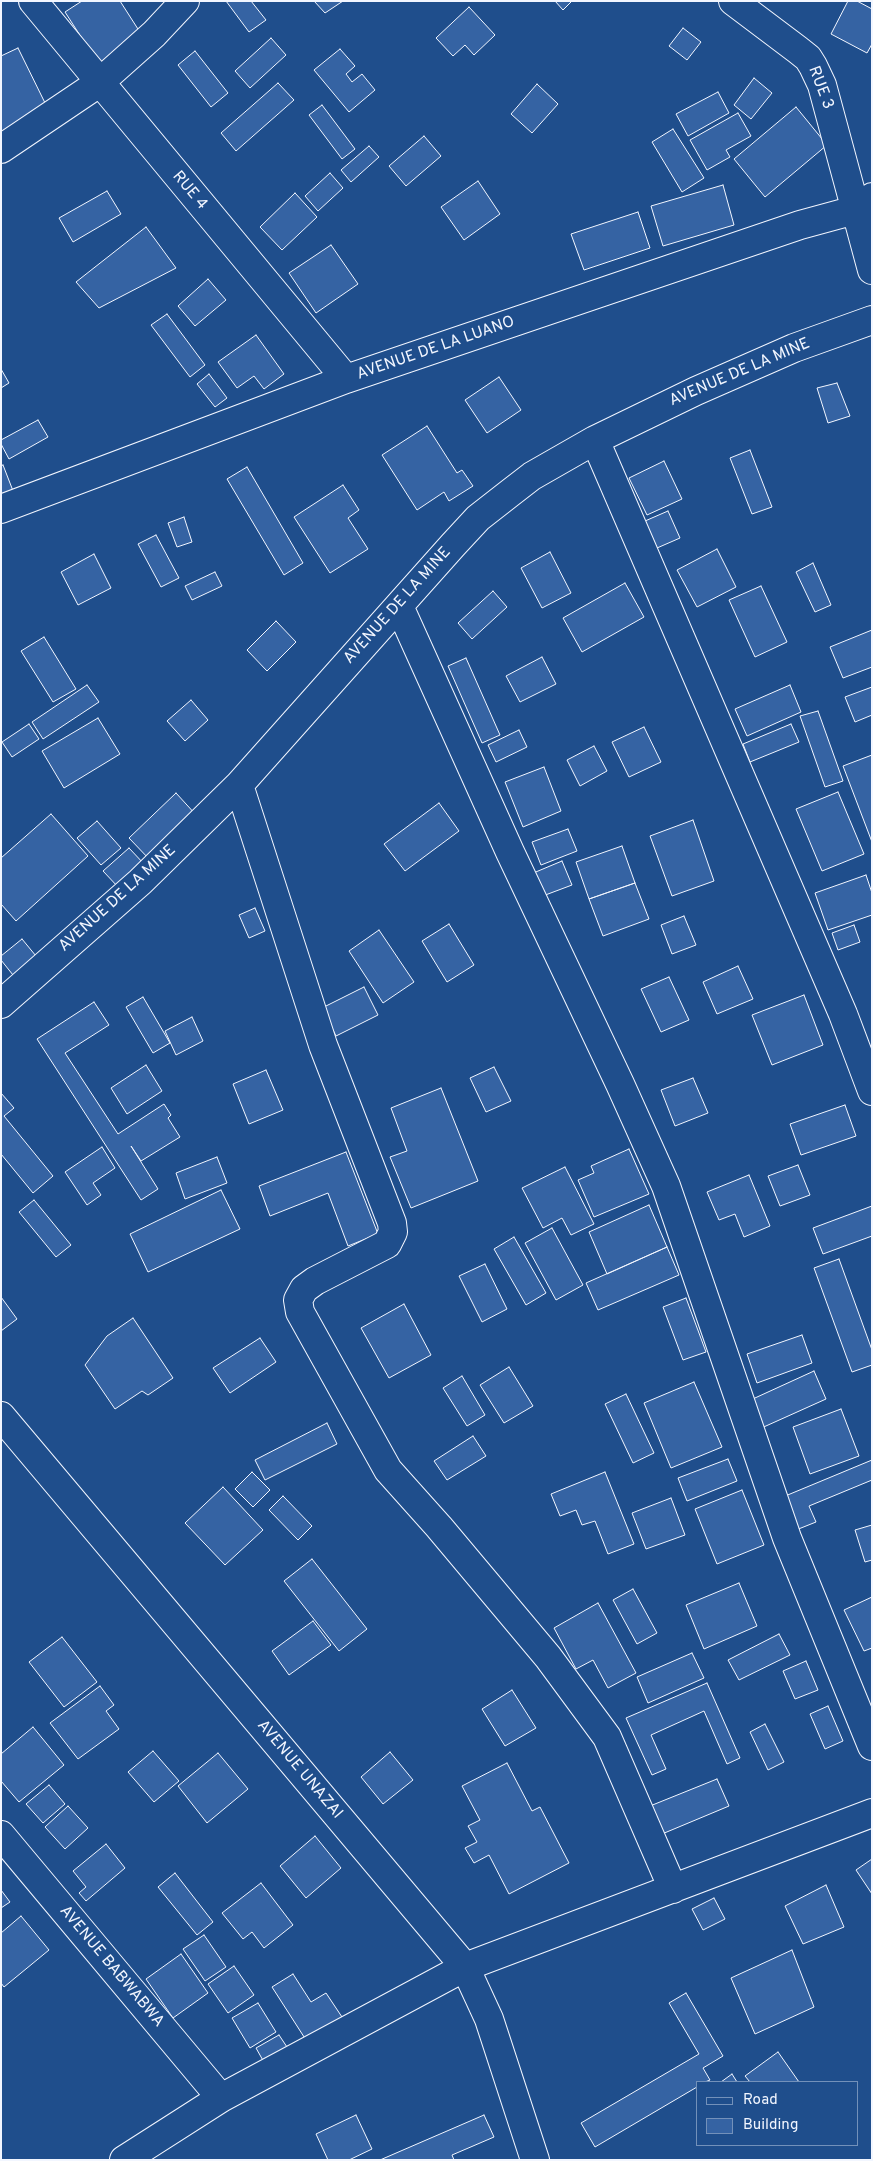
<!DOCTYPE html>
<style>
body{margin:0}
#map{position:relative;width:873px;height:2161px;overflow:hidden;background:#1f4e8c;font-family:Overpass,sans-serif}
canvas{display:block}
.frame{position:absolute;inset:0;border:2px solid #f2f6ff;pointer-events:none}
.legend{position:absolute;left:696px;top:2081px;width:162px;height:65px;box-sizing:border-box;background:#1f4e8c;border:1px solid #7391ba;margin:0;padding:6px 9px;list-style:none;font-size:15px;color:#f2f6ff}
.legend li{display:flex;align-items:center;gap:10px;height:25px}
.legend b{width:25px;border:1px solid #7391ba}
</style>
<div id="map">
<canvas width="873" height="2161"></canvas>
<div class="frame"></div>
<ul class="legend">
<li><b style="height:6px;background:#1f4e8c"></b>Road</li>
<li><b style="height:14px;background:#3563a3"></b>Building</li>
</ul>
</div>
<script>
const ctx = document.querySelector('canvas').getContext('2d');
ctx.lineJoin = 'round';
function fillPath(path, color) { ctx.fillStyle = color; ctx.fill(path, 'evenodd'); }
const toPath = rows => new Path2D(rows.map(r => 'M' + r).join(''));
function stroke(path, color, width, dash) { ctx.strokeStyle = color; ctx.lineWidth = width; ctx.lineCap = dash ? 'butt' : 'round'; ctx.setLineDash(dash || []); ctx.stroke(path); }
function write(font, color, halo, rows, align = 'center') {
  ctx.font = font + ' Overpass,sans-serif'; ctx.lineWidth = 4; ctx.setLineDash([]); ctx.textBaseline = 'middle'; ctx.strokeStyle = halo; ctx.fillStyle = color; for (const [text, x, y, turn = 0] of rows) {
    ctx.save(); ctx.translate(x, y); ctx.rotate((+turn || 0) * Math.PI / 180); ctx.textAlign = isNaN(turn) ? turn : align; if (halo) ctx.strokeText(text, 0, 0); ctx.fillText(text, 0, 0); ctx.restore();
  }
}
const building = toPath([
 [82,1,120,1,145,40,101,68,65,12,82,1],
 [226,1,251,1,266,20,249,32,226,1],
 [314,1,343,1,325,13,314,1],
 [555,1,572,1,563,10,555,1],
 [848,1,857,1,872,9,872,44,867,53,831,34,848,1],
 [469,7,495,35,474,55,465,45,453,56,436,38,469,7],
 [683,28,701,42,687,60,669,46,683,28],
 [271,38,286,55,250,88,235,71,271,38],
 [18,48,48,109,1,132,1,56,18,48],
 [340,49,355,66,346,74,352,82,362,74,375,90,349,112,314,70,340,49],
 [195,51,228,93,211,107,178,65,195,51],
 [754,78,772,93,751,119,734,105,754,78],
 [278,83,294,100,236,151,221,133,278,83],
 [537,84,558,104,532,133,511,114,537,84],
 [718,92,729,113,688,136,676,114,718,92],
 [322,105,355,149,342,159,309,115,322,105],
 [796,107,827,145,765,197,734,159,796,107],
 [738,113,751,136,726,150,730,157,707,170,690,140,738,113],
 [673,129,704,178,682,192,652,142,673,129],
 [424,136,441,156,406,186,389,166,424,136],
 [369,146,379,157,351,182,341,170,369,146],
 [330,173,343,188,318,211,305,196,330,173],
 [478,181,500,214,464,240,441,207,478,181],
 [723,185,734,225,663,246,651,206,723,185],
 [107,191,121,214,73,242,59,218,107,191],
 [295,193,317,217,282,250,260,227,295,193],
 [638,212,650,248,584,270,571,234,638,212],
 [146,227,176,268,99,308,76,282,146,227],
 [331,245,358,284,316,313,289,273,331,245],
 [208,279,226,300,195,326,178,306,208,279],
 [167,314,205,365,190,377,151,325,167,314],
 [256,335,284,374,264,389,254,376,237,388,218,362,256,335],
 [1,369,9,383,1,388,1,369],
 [209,374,227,398,215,407,197,384,209,374],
 [499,377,521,410,487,433,465,400,499,377],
 [837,383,850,416,828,423,817,388,837,383],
 [38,420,48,437,9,459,1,444,1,440,38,420],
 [427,426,457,473,462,470,473,486,449,501,444,492,417,510,382,455,427,426],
 [750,450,772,507,752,514,730,458,750,450],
 [664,461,682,499,647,515,629,478,664,461],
 [3,465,15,496,1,502,1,466,3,465],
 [247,467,303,563,284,575,227,479,247,467],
 [343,485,359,510,348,518,368,549,330,573,294,517,343,485],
 [668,511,680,538,657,548,645,521,668,511],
 [184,517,192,542,177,547,168,523,184,517],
 [156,535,179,578,161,587,138,544,156,535],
 [717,549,736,587,697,607,677,570,717,549],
 [550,552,571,593,542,608,521,568,550,552],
 [94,554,111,588,78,605,61,572,94,554],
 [813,563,831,605,815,612,796,572,813,563],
 [215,572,222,586,192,600,185,586,215,572],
 [625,583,644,617,582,652,563,618,625,583],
 [761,586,787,642,755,657,729,600,761,586],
 [493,591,507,607,472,639,458,623,493,591],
 [276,621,296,642,267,671,247,650,276,621],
 [872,630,872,667,843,678,830,647,872,630],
 [44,637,76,689,53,702,21,651,44,637],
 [542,657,556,684,520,702,506,676,542,657],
 [466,658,500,735,482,743,448,666,466,658],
 [87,685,99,702,43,739,32,722,87,685],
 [790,685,801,712,747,736,735,709,790,685],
 [872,687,872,715,855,722,845,697,872,687],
 [191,700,208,720,185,741,167,721,191,700],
 [818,711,843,781,825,787,800,716,818,711],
 [98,718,120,754,64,788,42,751,98,718],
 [29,724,39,739,12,757,2,742,29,724],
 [791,724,799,742,750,762,743,744,791,724],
 [644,727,661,762,629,777,612,742,644,727],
 [519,730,527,747,496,762,488,745,519,730],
 [594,746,607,771,580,786,567,760,594,746],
 [872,755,872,842,843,766,872,755],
 [544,767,561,811,523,827,505,782,544,767],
 [838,792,864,854,822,871,796,809,838,792],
 [176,793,197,816,151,861,129,838,176,793],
 [439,803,459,831,405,871,384,844,439,803],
 [51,814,88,856,16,921,1,904,1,858,51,814],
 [693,820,714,881,672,896,650,836,693,820],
 [97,821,121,848,101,865,77,838,97,821],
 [568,829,577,851,541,865,532,842,568,829],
 [622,846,635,883,589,899,576,862,622,846],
 [129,848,145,865,119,888,103,871,129,848],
 [562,861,572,885,540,897,531,874,562,861],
 [866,875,872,893,872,915,828,930,815,893,866,875],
 [635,883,649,919,603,936,589,899,635,883],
 [255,908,265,931,249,938,239,915,255,908],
 [684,916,696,945,672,954,661,925,684,916],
 [449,924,474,965,447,982,422,941,449,924],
 [854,925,860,942,838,950,832,933,854,925],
 [379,930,414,982,383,1003,349,951,379,930],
 [22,939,36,956,13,975,1,960,1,956,22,939],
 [738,966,753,999,717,1014,703,982,738,966],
 [669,977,689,1020,661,1032,641,989,669,977],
 [364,987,378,1015,336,1036,322,1008,364,987],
 [804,995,823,1045,772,1065,752,1015,804,995],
 [143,997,170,1043,153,1053,126,1007,143,997],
 [94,1002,109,1025,65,1053,118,1134,164,1104,171,1115,168,1118,180,1137,141,1161,131,1146,158,1189,141,1200,37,1039,94,1002],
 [192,1017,203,1041,176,1055,165,1031,192,1017],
 [146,1065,162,1091,127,1114,111,1088,146,1065],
 [494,1067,511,1101,486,1112,470,1078,494,1067],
 [266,1070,283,1110,249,1124,233,1084,266,1070],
 [693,1078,708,1113,675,1126,661,1090,693,1078],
 [441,1088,478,1181,411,1208,390,1157,407,1151,391,1108,441,1088],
 [1,1093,14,1108,4,1116,53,1176,33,1193,1,1154,1,1093],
 [845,1105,856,1136,801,1155,790,1124,845,1105],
 [102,1147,115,1168,93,1183,101,1195,87,1205,65,1172,102,1147],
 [629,1149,649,1194,594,1217,578,1180,594,1173,591,1166,629,1149],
 [346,1152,378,1234,348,1246,328,1193,270,1216,259,1186,346,1152],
 [217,1157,227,1183,185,1199,176,1173,217,1157],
 [798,1165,810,1195,780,1206,768,1176,798,1165],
 [565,1167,594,1224,571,1235,562,1218,543,1228,522,1188,565,1167],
 [749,1175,770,1226,744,1237,735,1214,719,1220,707,1192,749,1175],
 [221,1190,240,1229,148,1272,130,1234,221,1190],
 [34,1200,71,1245,56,1257,19,1212,34,1200],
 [649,1205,667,1247,607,1274,589,1232,649,1205],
 [872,1206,872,1236,823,1254,813,1228,872,1206],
 [552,1228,583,1285,556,1300,525,1243,552,1228],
 [514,1237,546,1293,526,1305,494,1249,514,1237],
 [667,1247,679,1275,598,1310,586,1283,667,1247],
 [839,1259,872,1350,872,1365,852,1372,814,1268,839,1259],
 [485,1264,507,1309,482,1322,459,1276,485,1264],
 [1,1297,17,1319,1,1331,1,1297],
 [686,1298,706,1352,683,1360,663,1307,686,1298],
 [404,1304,431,1355,389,1378,361,1328,404,1304],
 [133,1318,173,1378,148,1395,142,1391,115,1409,85,1365,107,1336,133,1318],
 [802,1335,812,1363,757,1383,747,1354,802,1335],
 [260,1338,276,1362,230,1393,213,1368,260,1338],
 [509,1367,533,1406,504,1423,480,1385,509,1367],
 [814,1371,826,1399,757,1430,744,1403,814,1371],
 [462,1376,485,1415,467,1426,443,1388,462,1376],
 [694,1382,722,1447,671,1468,644,1403,694,1382],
 [626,1394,654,1453,633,1463,605,1404,626,1394],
 [841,1409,859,1456,810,1474,793,1427,841,1409],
 [327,1423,337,1444,265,1480,255,1460,327,1423],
 [473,1436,486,1456,447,1480,434,1461,473,1436],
 [728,1459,737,1481,687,1501,678,1478,728,1459],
 [872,1460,872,1480,809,1506,816,1522,791,1532,778,1499,872,1460],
 [252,1472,270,1490,253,1507,235,1489,252,1472],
 [605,1472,634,1544,608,1554,595,1521,582,1525,576,1510,560,1516,551,1494,605,1472],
 [223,1487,263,1530,225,1565,185,1523,223,1487],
 [742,1490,764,1545,717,1564,695,1509,742,1490],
 [283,1496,312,1526,298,1540,269,1510,283,1496],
 [671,1498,685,1535,646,1549,632,1513,671,1498],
 [872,1525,872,1560,865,1562,855,1530,872,1525],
 [312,1559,367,1629,339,1651,284,1581,312,1559],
 [739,1583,757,1626,704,1649,686,1605,739,1583],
 [633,1589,657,1633,637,1644,613,1600,633,1589],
 [872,1597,872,1648,864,1651,844,1610,872,1597],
 [598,1603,636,1673,608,1688,593,1660,576,1669,554,1628,598,1603],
 [313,1621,331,1645,289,1675,272,1651,313,1621],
 [779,1634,790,1655,739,1680,728,1660,779,1634],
 [62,1637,97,1682,64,1707,29,1662,62,1637],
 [692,1653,704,1678,648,1703,637,1677,692,1653],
 [806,1661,818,1690,795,1699,783,1671,806,1661],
 [707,1683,740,1758,727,1764,704,1711,651,1735,666,1769,652,1775,626,1718,707,1683],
 [100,1686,114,1705,106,1711,119,1729,78,1759,50,1723,100,1686],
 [512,1690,536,1728,505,1746,482,1709,512,1690],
 [828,1706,843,1741,825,1749,810,1714,828,1706],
 [765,1724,784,1762,768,1770,750,1732,765,1724],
 [33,1727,64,1765,19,1802,1,1781,1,1754,33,1727],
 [153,1751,179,1781,154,1802,128,1772,153,1751],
 [390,1752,413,1780,383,1804,361,1777,390,1752],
 [218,1753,248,1789,207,1823,178,1786,218,1753],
 [507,1763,532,1811,540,1807,569,1863,509,1894,489,1855,474,1863,465,1848,477,1842,468,1826,480,1820,462,1786,507,1763],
 [717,1779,729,1806,662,1834,650,1806,717,1779],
 [49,1785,65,1804,43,1823,26,1804,49,1785],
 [68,1806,88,1828,65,1849,45,1827,68,1806],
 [315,1836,341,1868,306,1898,280,1866,315,1836],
 [106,1844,125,1868,86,1901,79,1893,86,1887,73,1871,106,1844],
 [872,1859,872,1894,856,1870,872,1859],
 [175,1873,213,1922,197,1935,158,1887,175,1873],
 [261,1883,293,1925,264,1948,252,1932,243,1939,222,1913,261,1883],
 [826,1885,844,1927,803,1944,785,1906,826,1885],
 [1,1890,10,1902,1,1908,1,1890],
 [714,1898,725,1919,703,1930,692,1909,714,1898],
 [21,1916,49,1950,4,1987,1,1983,1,1933,21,1916],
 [204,1935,226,1967,205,1981,183,1949,204,1935],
 [792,1950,814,2007,755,2034,731,1978,792,1950],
 [181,1954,208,1993,173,2018,146,1979,181,1954],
 [234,1966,254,1995,228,2013,208,1984,234,1966],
 [293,1974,311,2002,326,1993,342,2017,306,2040,272,1987,293,1974],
 [686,1993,723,2056,703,2068,710,2080,705,2082,697,2082,697,2087,595,2147,581,2123,699,2054,669,2003,686,1993],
 [258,2003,276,2032,250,2048,232,2018,258,2003],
 [279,2035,289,2050,265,2064,256,2048,279,2035],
 [778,2052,799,2082,750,2082,745,2076,778,2052],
 [732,2074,737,2082,721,2082,732,2074],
 [356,2115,372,2149,349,2160,328,2160,316,2134,356,2115],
 [484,2115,494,2137,452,2155,454,2160,380,2160,484,2115]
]);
const minor = toPath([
 [33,1,346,379],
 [733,1,798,50,808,58,813,66,822,85,872,270],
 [1,149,99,83,154,34,185,1],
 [595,440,843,1014,872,1091],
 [1,509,346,379,800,225,855,210,872,197],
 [399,606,510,852,620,1084,666,1186,787,1538,872,1746],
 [239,785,323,1045,392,1223,393,1232,387,1244,315,1281,304,1289,298,1300,300,1312,388,1470,439,1527,548,1657,607,1737,673,1889],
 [1,1004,140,882,239,785,453,545,478,518,510,493,532,476,595,440,696,391,794,348,872,320],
 [1,1416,465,1967,489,2019,535,2160],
 [1,1835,221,2098],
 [124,2160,221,2098,465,1967,872,1813]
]);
const streetNames = [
 ["RUE 3",820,88,69],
 ["RUE 4",189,191,50],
 ["AVENUE DE LA LUANO",436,349,-19],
 ["AVENUE DE LA MINE",740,373,-23],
 ["AVENUE DE LA MINE",398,606,-48],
 ["AVENUE DE LA MINE",118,899,-42],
 ["AVENUE UNAZAI",299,1770,50],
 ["AVENUE BABWABWA",111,1967,50]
];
fillPath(building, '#3563a3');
stroke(building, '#f2f6ff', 1);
stroke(minor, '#f2f6ff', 30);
stroke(minor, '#1f4e8c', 28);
write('16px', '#f2f6ff', '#1f4e8c', streetNames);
</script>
